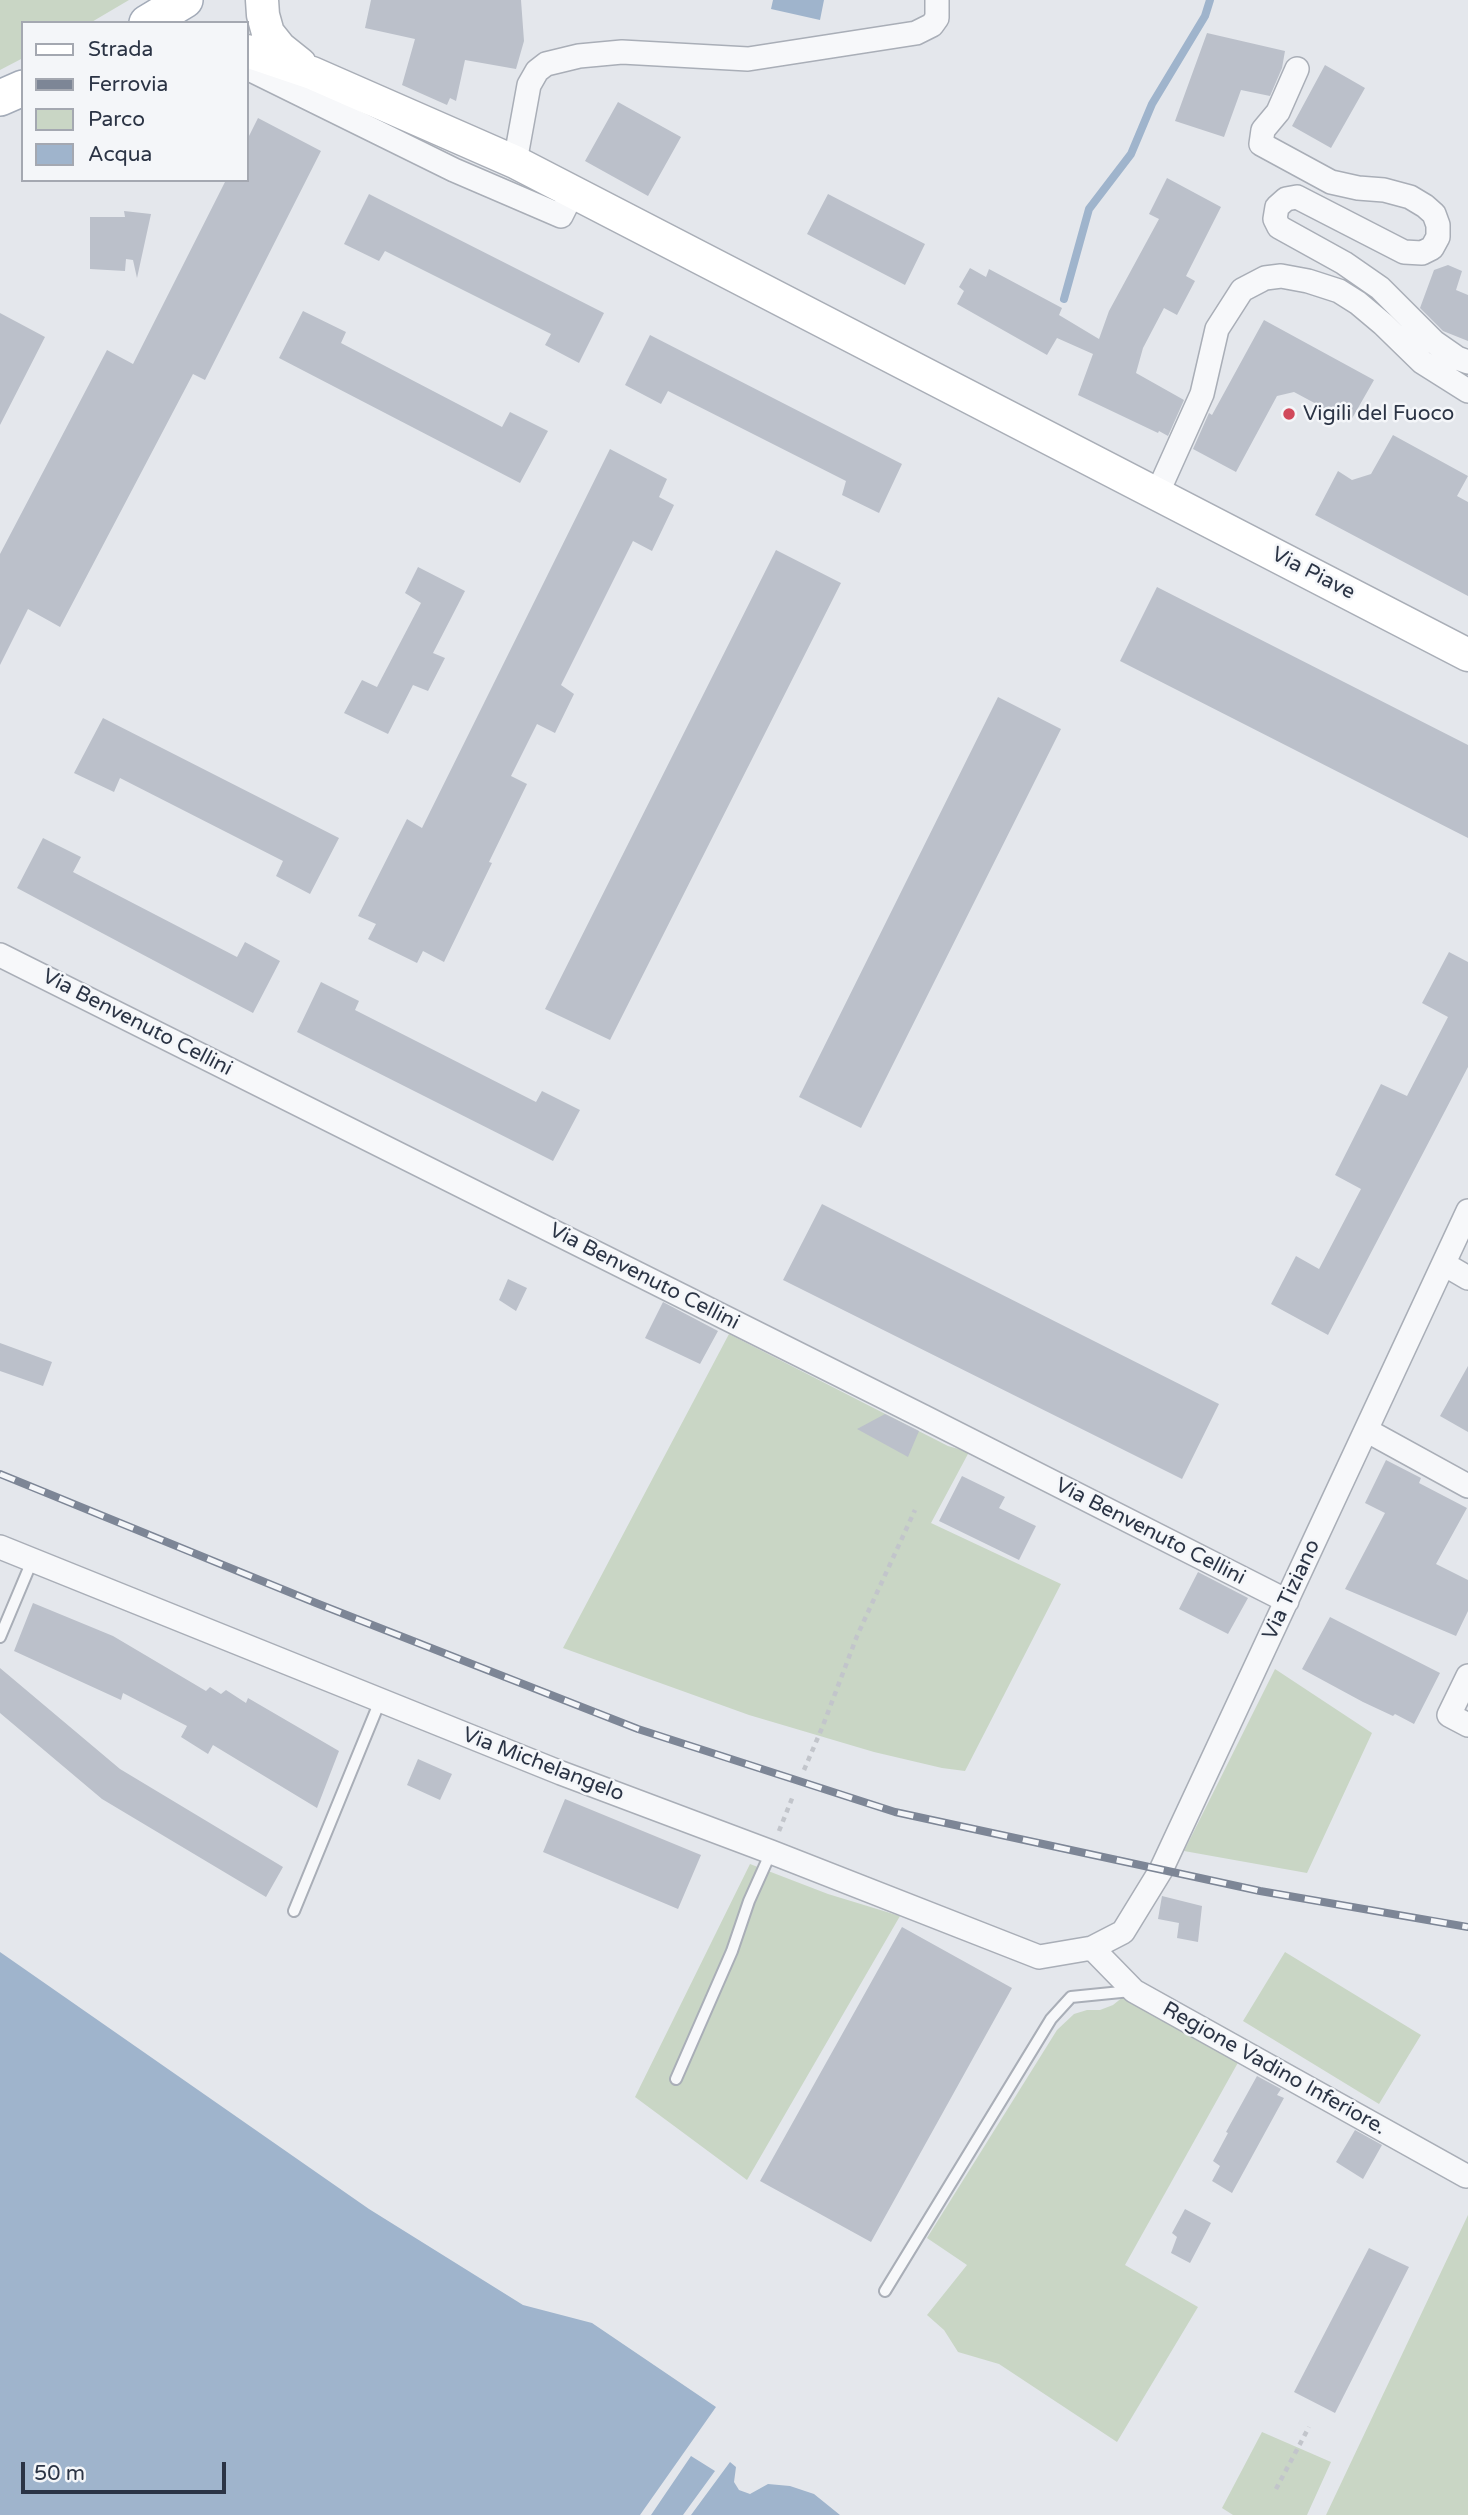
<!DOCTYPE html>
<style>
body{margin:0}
#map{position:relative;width:1468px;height:2515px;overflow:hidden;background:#e4e7ec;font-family:"Varela Round",sans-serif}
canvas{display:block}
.legend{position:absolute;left:21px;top:21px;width:228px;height:161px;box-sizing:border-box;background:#f4f6f9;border:2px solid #a4a8b1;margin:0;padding:9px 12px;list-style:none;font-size:21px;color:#2b3445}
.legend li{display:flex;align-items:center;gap:14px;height:35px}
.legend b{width:35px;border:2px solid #a4a8b1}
.scale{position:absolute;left:21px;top:2462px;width:205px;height:32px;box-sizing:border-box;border:4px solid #2b3445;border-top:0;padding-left:9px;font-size:21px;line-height:24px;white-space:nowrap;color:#2b3445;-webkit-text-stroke:5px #f4f6f9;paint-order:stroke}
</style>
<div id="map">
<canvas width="1468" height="2515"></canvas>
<ul class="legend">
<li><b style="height:9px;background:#fff"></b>Strada</li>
<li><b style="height:9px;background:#7d8696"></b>Ferrovia</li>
<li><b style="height:19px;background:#c9d6c5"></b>Parco</li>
<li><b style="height:19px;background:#9fb4cc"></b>Acqua</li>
</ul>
<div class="scale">50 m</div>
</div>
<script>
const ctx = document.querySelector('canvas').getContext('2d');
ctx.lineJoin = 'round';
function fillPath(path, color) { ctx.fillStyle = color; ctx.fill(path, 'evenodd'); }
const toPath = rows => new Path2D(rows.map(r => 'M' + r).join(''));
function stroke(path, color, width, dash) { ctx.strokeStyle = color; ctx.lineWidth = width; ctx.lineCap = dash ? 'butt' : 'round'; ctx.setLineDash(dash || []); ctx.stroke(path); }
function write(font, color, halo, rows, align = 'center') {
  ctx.font = font + ' "Varela Round",sans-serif'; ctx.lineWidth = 5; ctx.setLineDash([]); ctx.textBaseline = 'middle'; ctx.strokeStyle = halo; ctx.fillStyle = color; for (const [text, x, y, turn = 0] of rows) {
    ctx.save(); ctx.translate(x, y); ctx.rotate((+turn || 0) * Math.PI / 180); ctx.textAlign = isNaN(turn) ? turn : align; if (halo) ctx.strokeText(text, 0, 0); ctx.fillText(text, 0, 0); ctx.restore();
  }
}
const green = toPath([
 [0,0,129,0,90,23,23,23,23,58,0,70],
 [729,1334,948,1446,969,1452,931,1523,1061,1584,965,1771,942,1768,874,1752,749,1715,563,1648],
 [1275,1669,1372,1733,1307,1873,1184,1851],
 [750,1864,828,1894,900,1916,747,2180,635,2097],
 [1285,1952,1421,2035,1379,2104,1243,2021],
 [1123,1997,1240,2059,1125,2265,1198,2307,1117,2442,999,2364,958,2352,944,2330,927,2315,967,2265,927,2238,1057,2030,1074,2014,1087,2010,1100,2010,1113,2005],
 [1468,2215,1468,2515,1326,2515],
 [1262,2432,1331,2462,1307,2515,1233,2515,1222,2508]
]);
const water = toPath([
 [773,0,824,0,820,20,771,9],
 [0,1952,369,2209,523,2305,592,2323,716,2407,640,2515,0,2515],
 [691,2456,715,2471,683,2515,651,2515],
 [730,2462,736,2467,734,2482,739,2490,750,2494,768,2484,790,2486,814,2494,840,2515,691,2515]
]);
const stream = toPath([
 [1064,299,1089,209,1131,154,1152,104,1205,16,1210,0]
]);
const building = toPath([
 [371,0,521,0,524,41,516,69,465,60,456,101,450,98,447,105,402,85,415,39,365,28],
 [1207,33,1285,51,1282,68,1270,96,1241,90,1224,137,1175,121],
 [1325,65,1365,88,1331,148,1292,126],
 [618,102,681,137,648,196,585,161],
 [258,118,321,151,205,380,193,374,60,627,28,609,0,665,0,554,107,350,133,364,226,180,247,180,247,140],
 [1167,178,1221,207,1186,276,1195,281,1177,315,1164,308,1143,348,1136,373,1184,400,1168,436,1159,431,1158,433,1078,395,1093,354,1057,338,1047,355,957,304,964,291,959,287,970,268,986,277,989,269,1062,308,1059,315,1099,339,1109,311,1159,219,1149,214],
 [369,194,604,313,579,363,545,345,551,334,385,251,379,261,344,244],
 [828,194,925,244,905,285,807,234],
 [124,211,151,214,137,278,133,260,126,259,125,271,90,269,90,217,125,217],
 [1448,265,1462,271,1456,290,1468,295,1468,341,1443,331,1420,308,1434,270],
 [303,311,346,332,341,343,502,427,510,412,548,431,520,483,279,358],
 [0,313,45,337,0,425],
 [1264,320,1374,380,1350,422,1294,392,1277,396,1236,472,1193,449,1209,413,1212,415],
 [650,335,902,464,879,513,842,495,846,481,668,391,661,404,625,385],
 [1393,435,1468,476,1457,496,1468,502,1468,596,1315,515,1338,471,1352,480,1371,474],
 [610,449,667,479,659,497,674,505,652,551,633,541,561,685,574,694,555,733,537,724,511,776,527,784,489,862,492,863,444,962,423,951,417,963,368,939,376,924,358,916,407,819,422,828],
 [776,550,841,583,610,1040,545,1009],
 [418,567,465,591,433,653,445,658,428,691,413,685,388,734,344,713,362,680,377,687,421,603,405,593],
 [1157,587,1468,745,1468,838,1120,661],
 [998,697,1061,729,861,1128,799,1097],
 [103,718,339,838,310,894,276,876,283,861,120,778,114,792,74,773],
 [43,838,81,857,73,872,237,957,245,942,280,961,253,1013,17,888],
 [1449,952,1468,962,1468,1067,1328,1335,1271,1304,1296,1256,1319,1269,1361,1189,1335,1175,1381,1084,1407,1096,1448,1017,1422,1003],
 [321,982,359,1001,355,1010,536,1102,542,1091,580,1110,553,1161,297,1032],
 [822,1204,1219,1404,1182,1479,783,1280],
 [508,1279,527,1288,516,1311,499,1300],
 [663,1302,718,1331,700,1364,645,1338],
 [0,1343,52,1362,43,1386,0,1371],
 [1468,1366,1468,1432,1440,1416],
 [885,1414,919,1431,908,1457,857,1429],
 [1386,1460,1421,1478,1419,1483,1467,1508,1436,1564,1468,1580,1468,1611,1456,1636,1345,1589,1385,1513,1365,1503],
 [962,1476,1005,1497,999,1508,1036,1526,1019,1560,939,1521],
 [1198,1572,1248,1598,1228,1634,1179,1609],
 [33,1603,113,1636,206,1691,210,1687,221,1694,226,1690,246,1703,248,1698,339,1751,317,1808,213,1745,208,1754,181,1737,187,1726,123,1693,121,1700,14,1651],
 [1330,1617,1440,1673,1414,1724,1395,1714,1393,1716,1363,1702,1302,1669],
 [0,1668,120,1769,283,1867,266,1897,102,1799,0,1713],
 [418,1759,452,1774,440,1800,407,1785],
 [565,1799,701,1855,678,1909,543,1852],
 [1162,1896,1202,1906,1198,1942,1177,1938,1179,1923,1158,1919],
 [902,1927,1012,1988,871,2242,760,2181],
 [1257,2076,1281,2089,1277,2095,1284,2098,1232,2193,1212,2181,1220,2166,1213,2161,1228,2133,1226,2132],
 [1355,2130,1382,2145,1363,2179,1336,2162],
 [1185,2209,1211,2223,1190,2263,1171,2253,1177,2237,1172,2233],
 [1369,2248,1409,2267,1335,2413,1294,2392]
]);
const path = toPath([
 [804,1770,822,1728,857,1636,915,1510],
 [779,1831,793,1796],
 [1276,2489,1309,2427]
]);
const service = toPath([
 [0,1637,32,1561],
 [294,1911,380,1701],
 [676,2079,732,1951,749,1901,771,1852],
 [885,2291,1051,2019,1071,1997,1131,1991]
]);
const minor = toPath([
 [247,68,454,170,561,216,573,192],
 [1297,69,1278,112,1263,130,1261,144,1331,182,1358,188,1384,190,1410,197,1425,206,1434,214,1438,225,1438,237,1432,248,1422,253,1404,252,1297,197,1286,199,1277,207,1275,219,1279,227,1344,263,1380,288,1434,342,1457,358,1468,362],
 [515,162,529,85,537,71,546,64,579,56,622,52,748,59,916,33,932,25,937,18,937,0],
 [1157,494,1202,394,1217,329,1242,290,1265,278,1281,276,1308,281,1339,291,1358,303,1383,324,1422,362,1468,391],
 [0,955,924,1417,1287,1601],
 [1444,1264,1468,1278],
 [1366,1430,1468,1486],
 [0,1547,561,1773,771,1852,1039,1957,1092,1948,1123,1932,1161,1870,1468,1211],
 [1468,1676,1449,1715,1468,1725],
 [1092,1948,1134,1991,1466,2176]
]);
const secondary = toPath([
 [262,0,263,15,268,33,280,48,300,64],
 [247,51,312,73,515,162,1468,655]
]);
const primary = toPath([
 [147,23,185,0],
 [0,98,23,88]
]);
const rail = toPath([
 [0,1474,316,1603,638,1729,895,1812,1260,1891,1468,1927]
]);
const markers = [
 [1289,414,7,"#d1495b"]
];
const poiNames = [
 ["Vigili del Fuoco",1303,414]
];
const streetNames = [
 ["Via Piave",1313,574,27],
 ["Via Benvenuto Cellini",137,1023,27],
 ["Via Benvenuto Cellini",644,1277,27],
 ["Via Benvenuto Cellini",1150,1532,27],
 ["Via Tiziano",1292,1590,-65],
 ["Via Michelangelo",543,1765,21],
 ["Regione Vadino Inferiore.",1274,2069,29]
];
fillPath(green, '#c9d6c5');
fillPath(water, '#9fb4cc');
stroke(stream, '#9fb4cc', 8);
fillPath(building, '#bbc0ca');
stroke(service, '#a9aeb7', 14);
stroke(minor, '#a9aeb7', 26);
stroke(secondary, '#a9aeb7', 35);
stroke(primary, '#a3abb8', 38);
stroke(path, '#c2c5cb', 4.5, [5, 5]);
stroke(service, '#f7f8fa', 10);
stroke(minor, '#f7f8fa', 23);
stroke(secondary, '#fff', 32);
stroke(primary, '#fff', 35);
stroke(rail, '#7d8696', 8);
stroke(rail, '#f4f6f9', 5, [16]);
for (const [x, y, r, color] of markers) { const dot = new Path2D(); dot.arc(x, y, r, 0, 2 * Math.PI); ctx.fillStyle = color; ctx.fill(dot); stroke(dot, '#f4f6f9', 2.5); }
write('21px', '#2b3445', '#f4f6f9', poiNames, 'left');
write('21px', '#2b3445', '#f4f6f9', streetNames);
</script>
